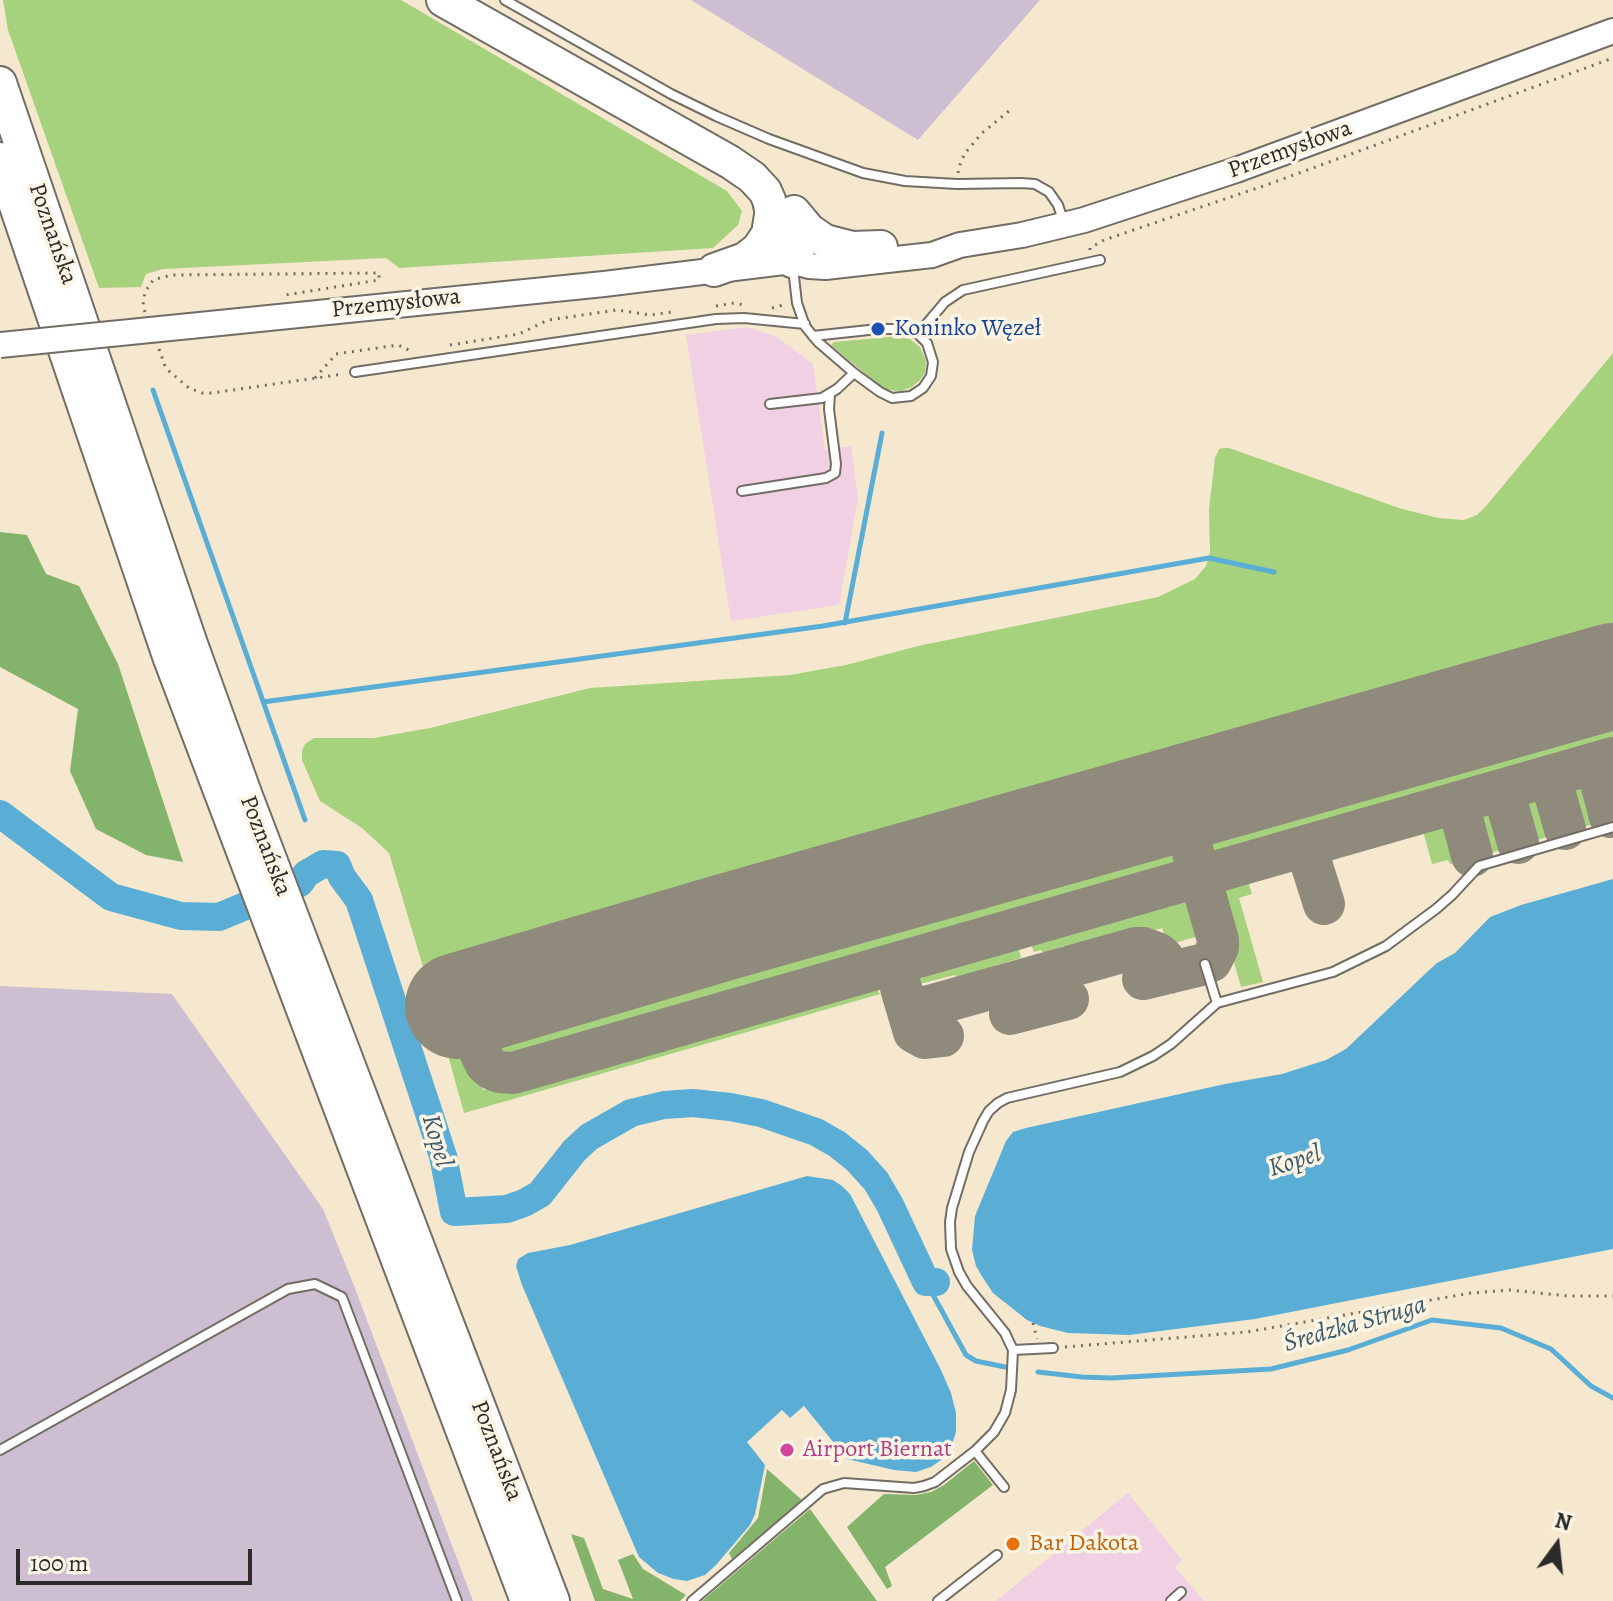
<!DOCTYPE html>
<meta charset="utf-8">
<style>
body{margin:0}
#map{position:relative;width:1613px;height:1601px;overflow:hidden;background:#f5e8cf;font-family:Alegreya,serif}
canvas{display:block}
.north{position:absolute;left:1517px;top:1505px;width:80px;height:80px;-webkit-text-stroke:6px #fcf5e5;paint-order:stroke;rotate:15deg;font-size:22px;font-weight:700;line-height:32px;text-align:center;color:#2b2b2b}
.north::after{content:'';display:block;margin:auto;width:28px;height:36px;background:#2b2b2b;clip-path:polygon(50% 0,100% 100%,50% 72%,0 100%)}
.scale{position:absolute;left:16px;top:1549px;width:236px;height:36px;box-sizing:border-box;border:4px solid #2b2b2b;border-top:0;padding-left:10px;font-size:24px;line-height:28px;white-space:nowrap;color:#2b2b2b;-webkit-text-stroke:6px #fcf5e5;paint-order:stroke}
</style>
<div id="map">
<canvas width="1613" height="1601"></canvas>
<div class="north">N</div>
<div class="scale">100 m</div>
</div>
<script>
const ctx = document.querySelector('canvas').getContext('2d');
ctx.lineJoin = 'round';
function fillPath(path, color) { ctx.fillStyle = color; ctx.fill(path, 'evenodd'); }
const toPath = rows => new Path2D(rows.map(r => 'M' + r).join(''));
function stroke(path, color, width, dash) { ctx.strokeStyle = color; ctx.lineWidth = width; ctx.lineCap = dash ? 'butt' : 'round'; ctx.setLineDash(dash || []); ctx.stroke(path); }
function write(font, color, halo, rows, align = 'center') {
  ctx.font = font + ' Alegreya,serif'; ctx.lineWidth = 7; ctx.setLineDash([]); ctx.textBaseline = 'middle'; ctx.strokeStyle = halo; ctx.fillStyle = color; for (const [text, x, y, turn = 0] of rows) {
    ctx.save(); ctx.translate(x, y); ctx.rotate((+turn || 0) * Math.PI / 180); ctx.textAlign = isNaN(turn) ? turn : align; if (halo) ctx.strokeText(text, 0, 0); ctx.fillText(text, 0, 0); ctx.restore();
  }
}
const built = toPath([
 [747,327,777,337,813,364,825,450,851,446,858,499,839,605,731,621,686,335],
 [1128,1493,1182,1560,1175,1567,1204,1601,996,1601]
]);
const industrial = toPath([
 [691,0,1040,0,918,140],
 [0,986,172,994,323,1209,353,1283,473,1601,0,1601]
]);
const green = toPath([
 [3,0,401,0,727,191,742,211,738,225,713,248,399,268,386,258,163,269,146,274,141,287,99,288,8,30],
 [900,336,910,339,920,347,926,361,925,372,921,379,912,387,901,391,888,390,881,387,831,345,834,342],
 [1613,353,1613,652,564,950,429,987,389,853,362,828,320,801,302,760,302,751,305,744,314,738,374,738,430,728,590,688,790,675,846,665,918,646,1158,597,1195,579,1206,566,1210,552,1209,509,1215,458,1219,449,1223,448,1229,448,1399,508,1438,518,1464,520,1477,515,1487,505],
 [1613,697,1613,749,1214,863,1204,858,1196,827,1202,814],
 [1586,775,1593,779,1604,821,1573,830,1561,788,1564,782],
 [1540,789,1546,791,1558,834,1527,843,1514,801,1518,796],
 [1494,802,1500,805,1512,847,1480,856,1469,814,1472,809],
 [1448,816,1454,819,1465,860,1450,864,1448,860,1432,864,1421,823],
 [1164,826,1177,833,1186,864,1181,872,512,1063,500,1059,490,1051,484,1031,492,1017],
 [1239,876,1248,881,1252,894,1239,898,1263,982,1241,987,1217,903,1223,901,1220,898,1216,899,1213,890,1219,882],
 [1187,890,1195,895,1205,927,1199,936,1168,945,1162,928,1068,956,1064,946,1043,953,1041,950,1034,952,1030,943,1035,934],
 [1010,940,1018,946,1021,958,990,967,992,977,921,996,921,989,957,979,955,975,920,984,920,965],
 [871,979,880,994,464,1113,441,1030,451,1031,466,1037,483,1090]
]);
const forest = toPath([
 [0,532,27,535,46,574,79,586,118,664,183,862,146,855,96,829,70,771,78,709,0,667],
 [974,1461,993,1485,885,1567,892,1586,887,1589,847,1527,884,1494,916,1495,931,1492,944,1485],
 [767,1469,802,1500,732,1559,729,1553,758,1518],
 [810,1509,877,1601,702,1601],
 [571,1534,584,1538,603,1589,633,1599,618,1560,633,1554,643,1569,686,1595,680,1601,595,1601]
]);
const water = toPath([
 [1613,879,1613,1249,1255,1319,1129,1335,1068,1333,1040,1326,1027,1320,993,1293,983,1278,976,1266,972,1250,975,1216,1006,1141,1013,1132,1026,1128,1225,1084,1282,1074,1326,1060,1346,1049,1425,974,1437,963,1455,953,1490,917,1521,905],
 [807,1176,833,1180,842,1186,850,1194,941,1370,951,1393,956,1413,956,1432,952,1445,944,1458,931,1467,916,1472,894,1470,847,1459,804,1406,790,1418,782,1410,747,1442,765,1465,755,1514,750,1525,716,1565,705,1575,687,1581,674,1579,658,1573,639,1557,522,1285,516,1266,518,1259,528,1253,570,1245]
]);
const stream = toPath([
 [153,390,305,820],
 [845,623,882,433],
 [263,702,823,626,1209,558,1274,572],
 [926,1282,966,1355,976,1361,1005,1367],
 [1038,1372,1082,1377,1111,1378,1271,1369,1348,1350,1432,1320,1501,1328,1551,1349,1591,1386,1613,1398]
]);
const river = toPath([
 [0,814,111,897,181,916,219,917,300,883,306,874,323,864,337,865,342,877,359,900,443,1156,454,1212,507,1209,524,1203,540,1194,574,1151,589,1137,631,1113,664,1105,693,1103,730,1107,761,1113,816,1132,837,1144,857,1160,876,1181,890,1205,926,1282,936,1282]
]);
const taxiway = toPath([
 [1596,763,1610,817],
 [1550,777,1565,829],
 [1503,790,1518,843],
 [1458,803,1472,856],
 [1306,847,1324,904],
 [1143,979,1205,964,1211,961,1218,947,1218,940,1178,800],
 [901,988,914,1032,925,1038,943,1036],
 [490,997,476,1006,471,1018,480,1052,486,1064,492,1069,499,1072,513,1073,1613,758],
 [908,1012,1136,948,1143,948,1157,953,1163,958,1169,973],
 [1010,1014,1068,999]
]);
const runway = toPath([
 [458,1006,722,928,1613,676]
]);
const path = toPath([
 [958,173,961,161,966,152,982,133,1009,111],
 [1090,250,1090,248,1104,240,1272,183,1613,58],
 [716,306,734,303,744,305],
 [772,308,787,304],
 [145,312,143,305,145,292,153,280,160,278,172,275,379,273,379,280,285,295],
 [450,345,519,334,548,320,617,310,650,315,673,312],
 [159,349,165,366,169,371,189,388,202,393,212,393,344,374],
 [315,378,336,354,398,345,411,351],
 [1033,1323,1037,1339],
 [1065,1347,1247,1332,1471,1293,1510,1290,1568,1296,1613,1296]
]);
const lane = toPath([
 [505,0,671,94,716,116,769,139,863,173,905,181,957,184,1021,183,1035,184,1049,192,1058,205,1063,220],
 [793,268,797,303,805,326,813,336,818,342,854,373,880,392,892,398,911,396,923,388,931,376,933,362,927,343,918,334,910,331,894,329,878,329,813,336],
 [918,334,945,302,963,290,1100,260],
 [355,372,716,319,744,318,805,324],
 [770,404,822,398,837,389,854,373],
 [742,491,826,478,835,473,836,464,829,409,830,394],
 [1217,1003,1333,972,1386,946,1436,909,1452,895,1479,866,1613,827],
 [1013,1350,1053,1348],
 [0,1450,288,1289,315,1284,342,1297,457,1601],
 [1004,1487,975,1451,994,1432,1005,1413,1011,1390,1013,1350,1005,1333,967,1286,959,1272,951,1249,950,1222,952,1208,969,1152,983,1121,989,1111,998,1103,1007,1098,1120,1072,1153,1056,1171,1044,1217,1003,1205,964],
 [692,1601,823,1489,844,1483,914,1488,924,1486,935,1482,975,1451],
 [938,1601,997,1555],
 [1171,1601,1181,1592]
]);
const secondary = toPath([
 [792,261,809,266,825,267,932,255,960,245,1022,235,1084,220,1236,170,1613,31],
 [190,326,604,284,792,261,802,256]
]);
const highway = toPath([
 [443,0,730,162,752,177,765,191,769,200,779,248,792,261,801,239,801,229,797,216],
 [0,83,191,644,246,796,553,1601],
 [0,159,169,656,527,1601],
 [794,212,809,230,825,241,852,248,881,247],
 [714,270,745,259,758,249,768,234,771,215]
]);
const secondaryBridge = toPath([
 [0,345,190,326]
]);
const markers = [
 [878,329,8,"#1a4fb4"],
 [787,1450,8,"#d1479c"],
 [1013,1544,8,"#e8710a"]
];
const streetNames = [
 ["Przemysłowa",1290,150,-20],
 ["Poznańska",52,234,71],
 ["Przemysłowa",396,304,-6],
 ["Poznańska",265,846,69],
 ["Poznańska",496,1451,69]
];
const transitNames = [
 ["Koninko Węzeł",894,329]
];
const hotelNames = [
 ["Airport Biernat",803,1450]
];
const foodNames = [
 ["Bar Dakota",1029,1544]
];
const waterNames = [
 ["Kopel",436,1141,74],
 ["Kopel",1295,1162,-18],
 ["Średzka Struga",1355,1325,-16]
];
fillPath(built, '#f1d0e4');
fillPath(industrial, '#cebed1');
fillPath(green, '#a6d17d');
fillPath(forest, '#84b36c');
fillPath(water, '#5aaed6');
stroke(stream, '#5aaed6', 5);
stroke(river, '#5aaed6', 28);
stroke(taxiway, '#908a7d', 42);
stroke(runway, '#908a7d', 106);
stroke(lane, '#726d64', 12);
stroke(secondary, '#726d64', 28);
stroke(highway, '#726d64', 36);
stroke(path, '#726d64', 3, [2, 6]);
stroke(lane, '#fff', 8);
stroke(secondary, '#fff', 24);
stroke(highway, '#fff', 32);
stroke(secondaryBridge, '#726d64', 28, []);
stroke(secondaryBridge, '#fff', 24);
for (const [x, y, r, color] of markers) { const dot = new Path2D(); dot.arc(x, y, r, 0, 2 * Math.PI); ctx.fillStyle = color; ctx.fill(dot); stroke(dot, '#fcf5e5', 3); }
write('24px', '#2b2b2b', '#fcf5e5', streetNames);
write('24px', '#164399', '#fcf5e5', transitNames, 'left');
write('24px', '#b23c85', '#fcf5e5', hotelNames, 'left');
write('24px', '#c56008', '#fcf5e5', foodNames, 'left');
write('italic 26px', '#3b5967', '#fcf5e5', waterNames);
</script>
